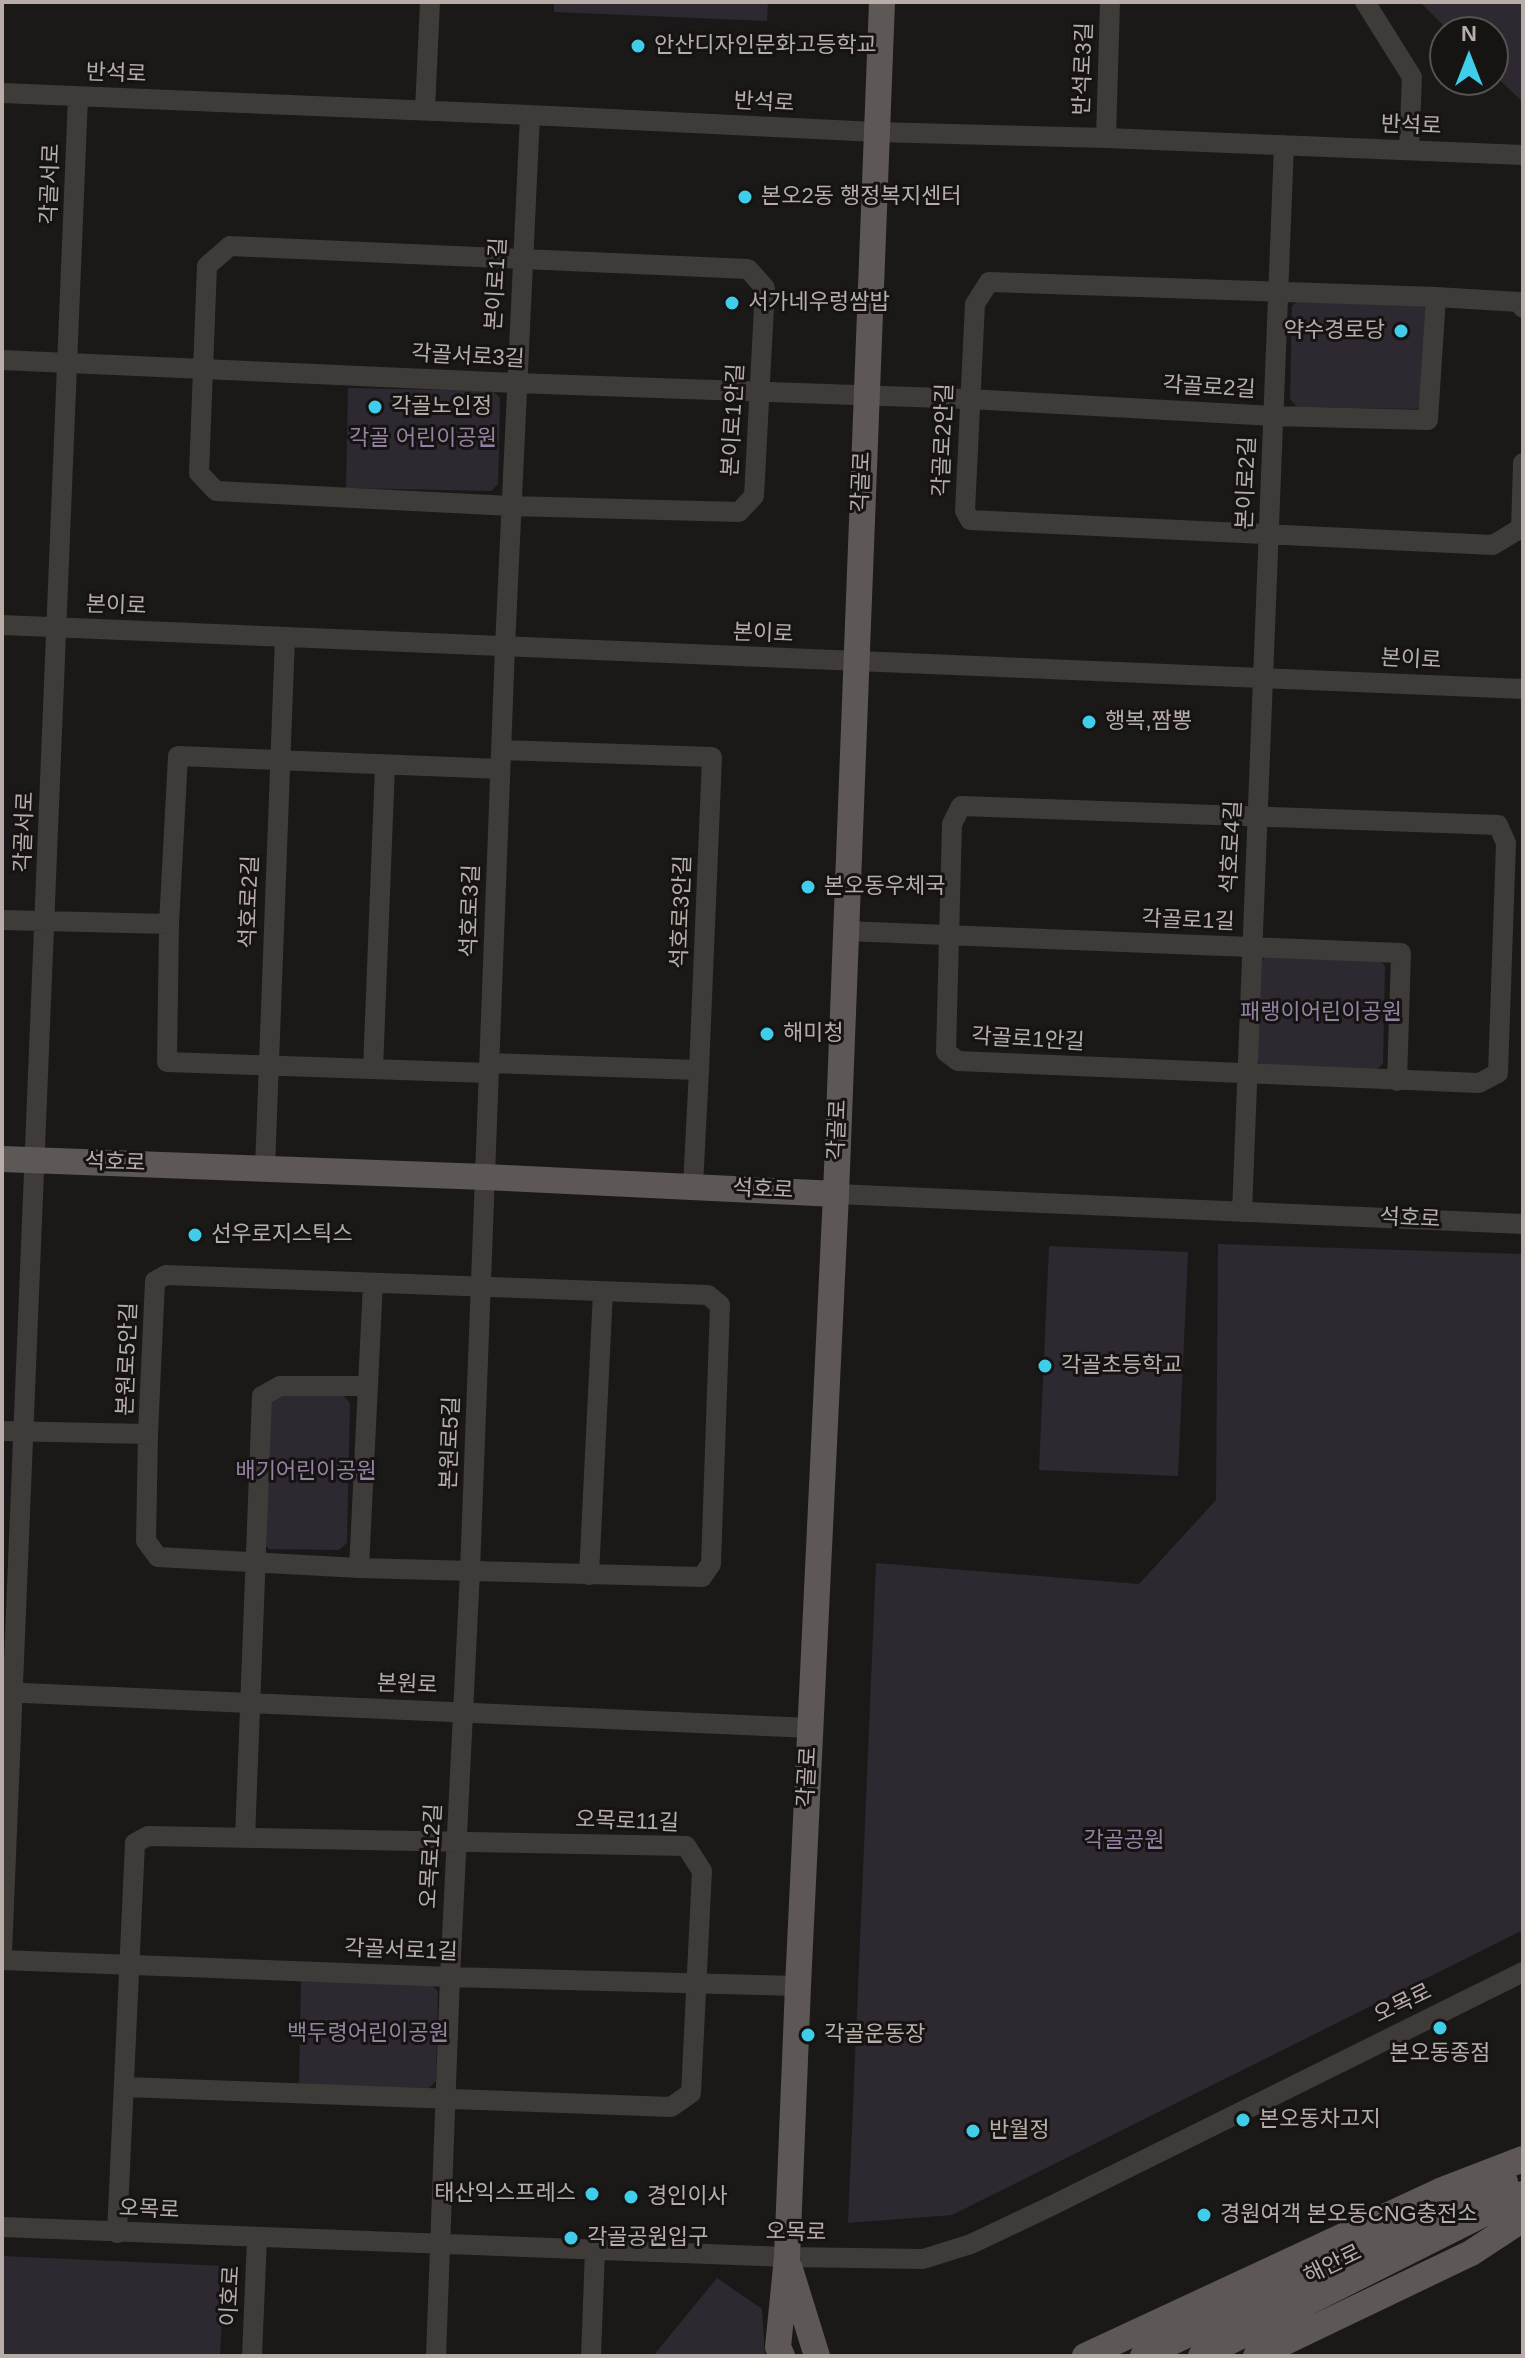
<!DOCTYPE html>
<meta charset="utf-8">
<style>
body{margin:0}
#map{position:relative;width:1525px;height:2358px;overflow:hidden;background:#1a1918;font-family:Helvetica,sans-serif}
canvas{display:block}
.frame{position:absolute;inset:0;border:4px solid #b9adaa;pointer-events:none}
.north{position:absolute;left:1429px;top:16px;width:80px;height:80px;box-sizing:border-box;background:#151413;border:2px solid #57514f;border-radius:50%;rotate:0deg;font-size:22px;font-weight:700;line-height:32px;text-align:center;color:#b9adaa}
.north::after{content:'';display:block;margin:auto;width:28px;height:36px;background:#3fcdea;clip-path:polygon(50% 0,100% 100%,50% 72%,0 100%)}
</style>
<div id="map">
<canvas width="1525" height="2358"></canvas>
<div class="frame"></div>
<div class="north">N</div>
</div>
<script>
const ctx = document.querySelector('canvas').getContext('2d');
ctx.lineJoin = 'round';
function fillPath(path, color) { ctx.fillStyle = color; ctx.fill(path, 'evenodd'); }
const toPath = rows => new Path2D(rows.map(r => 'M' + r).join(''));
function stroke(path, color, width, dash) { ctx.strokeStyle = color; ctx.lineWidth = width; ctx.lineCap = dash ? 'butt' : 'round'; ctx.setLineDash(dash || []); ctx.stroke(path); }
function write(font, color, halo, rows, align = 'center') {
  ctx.font = font + ' Helvetica,"Noto Sans KR",sans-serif'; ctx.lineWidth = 6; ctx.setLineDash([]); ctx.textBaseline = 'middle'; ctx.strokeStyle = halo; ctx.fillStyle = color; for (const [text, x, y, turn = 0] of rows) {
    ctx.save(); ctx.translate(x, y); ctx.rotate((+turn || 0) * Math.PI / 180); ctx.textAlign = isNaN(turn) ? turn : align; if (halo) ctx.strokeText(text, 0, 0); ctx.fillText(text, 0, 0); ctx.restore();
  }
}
const green = toPath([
 [554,2,768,2,767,21,554,12],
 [1420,2,1523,2,1523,102,1493,74,1493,32,1450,32],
 [1299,300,1419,302,1426,309,1424,402,1417,409,1297,407,1290,399,1292,306],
 [348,388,493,391,500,398,498,484,491,491,346,488],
 [1266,956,1378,958,1385,966,1383,1064,1376,1070,1264,1068,1257,1061,1259,963],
 [1218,1244,1523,1254,1523,1930,952,2215,848,2223,876,1563,1139,1584,1216,1500],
 [1049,1246,1188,1252,1178,1476,1039,1470],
 [272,1394,343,1395,350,1403,347,1543,339,1550,269,1549,262,1541],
 [301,1981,431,1984,438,1991,436,2081,429,2088,299,2085],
 [2,2256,225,2266,220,2356,2,2356],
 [717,2278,762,2309,765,2356,653,2356]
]);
const minor = toPath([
 [1365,2,1412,77,1409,150],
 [2,93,530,115,875,132,1106,138,1523,155],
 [425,110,430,2],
 [1106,138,1110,2],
 [230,246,748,269,765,288,754,496,739,512,511,506,216,491,199,473,207,266,230,246],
 [1523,308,1519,302,1436,297,989,282,975,304,965,511,970,520,1493,545,1521,528,1523,463],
 [2,360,516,383,969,399,1273,416,1428,420,1436,297],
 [2,625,1523,689],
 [961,806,1498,825,1506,843,1498,1073,1479,1083,958,1061,946,1052,952,824,961,806],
 [2,920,169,924],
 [845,931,1401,953,1397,1081],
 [489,1063,699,1070,712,757,501,750],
 [373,1069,385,766],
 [488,1073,167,1062,169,924,178,756,500,769],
 [265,1168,285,637],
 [693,1186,699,1070],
 [836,1194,1523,1224],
 [1242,1212,1284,145],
 [166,1275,708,1295,720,1305,711,1564,702,1577,359,1568,158,1557,146,1541,148,1434,155,1281,166,1275],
 [2,1431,148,1434],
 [359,1568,373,1283],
 [589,1575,603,1292],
 [2,1692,810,1728],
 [245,1838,262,1396,280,1386,368,1386],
 [2,1953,78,97],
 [2,1960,450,1977,798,1986],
 [2,2227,787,2257,923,2259,971,2244,1047,2208,1523,1972],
 [117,2233,135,1843,148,1836,686,1846,702,1871,691,2093,671,2107,126,2087],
 [252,2356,257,2238],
 [436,2356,450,1977,470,1571,505,647,530,115],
 [591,2356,595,2250]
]);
const major = toPath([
 [2,1159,485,1177,836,1194],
 [790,2269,817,2356],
 [782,2356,778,2347,787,2257,798,1986,836,1194,882,2],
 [1085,2356,1440,2191,1523,2159],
 [1143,2356,1505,2182],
 [1201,2356,1523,2194],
 [1256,2356,1471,2253,1523,2219]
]);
const markers = [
 [638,46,8,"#3fcdea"],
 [745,197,8,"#3fcdea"],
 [732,303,8,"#3fcdea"],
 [1401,331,8,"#3fcdea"],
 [375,407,8,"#3fcdea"],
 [1089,722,8,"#3fcdea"],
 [808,887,8,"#3fcdea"],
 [767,1034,8,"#3fcdea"],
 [195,1235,8,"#3fcdea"],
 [1045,1366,8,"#3fcdea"],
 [1440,2028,8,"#3fcdea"],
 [808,2035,8,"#3fcdea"],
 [1243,2120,8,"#3fcdea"],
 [973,2131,8,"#3fcdea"],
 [592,2194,8,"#3fcdea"],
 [631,2197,8,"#3fcdea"],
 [1204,2215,8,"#3fcdea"],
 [571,2238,8,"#3fcdea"]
];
const poiNames = [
 ["안산디자인문화고등학교",654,46],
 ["본오2동 행정복지센터",761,197],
 ["서가네우렁쌈밥",748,303],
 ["약수경로당",1385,331,"right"],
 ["각골노인정",391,407],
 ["행복,짬뽕",1105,722],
 ["본오동우체국",824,887],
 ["해미청",783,1034],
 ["선우로지스틱스",211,1235],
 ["각골초등학교",1061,1366],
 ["각골운동장",824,2035],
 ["본오동종점",1440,2054,"center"],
 ["본오동차고지",1259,2120],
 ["반월정",989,2131],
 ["태산익스프레스",576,2194,"right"],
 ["경인이사",647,2197],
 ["경원여객 본오동CNG충전소",1220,2215],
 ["각골공원입구",587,2238]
];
const streetNames = [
 ["반석로3길",1084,69,-88],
 ["반석로",116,74,2],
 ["반석로",764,103,3],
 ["반석로",1411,126,2],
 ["각골서로",51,184,-88],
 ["본이로1길",497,284,-87],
 ["각골서로3길",468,357,3],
 ["각골로2길",1209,388,3],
 ["본이로1안길",734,420,-87],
 ["각골로2안길",944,440,-88],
 ["각골로",862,482,-88],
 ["본이로2길",1247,483,-88],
 ["본이로",116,606,2],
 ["본이로",763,634,2],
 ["본이로",1411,660,3],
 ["각골서로",25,832,-88],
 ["석호로4길",1232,847,-87],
 ["석호로2길",250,902,-88],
 ["석호로3길",471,911,-88],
 ["석호로3안길",682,912,-88],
 ["각골로1길",1188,921,2],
 ["각골로1안길",1028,1040,3],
 ["각골로",838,1130,-88],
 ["석호로",115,1163,2],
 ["석호로",763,1190,3],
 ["석호로",1410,1219,3],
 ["본원로5안길",128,1359,-88],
 ["본원로5길",451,1443,-88],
 ["본원로",407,1685,2],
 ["각골로",808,1777,-87],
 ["오목로11길",627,1822,2],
 ["오목로12길",432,1856,-87],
 ["각골서로1길",401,1951,2],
 ["오목로",1403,2004,-26],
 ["오목로",149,2210,2],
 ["오목로",796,2233,1],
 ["해안로",1333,2265,-26],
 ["이호로",231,2296,-87]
];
const parkNames = [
 ["각골 어린이공원",423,439],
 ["패랭이어린이공원",1321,1013],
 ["배기어린이공원",306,1472],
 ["각골공원",1124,1841],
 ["백두령어린이공원",368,2034]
];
fillPath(green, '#2e2831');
stroke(minor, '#3e3b39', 20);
stroke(major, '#5d5755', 26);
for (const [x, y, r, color] of markers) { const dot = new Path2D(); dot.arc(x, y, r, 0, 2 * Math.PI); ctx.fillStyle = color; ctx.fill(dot); stroke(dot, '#151413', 3); }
write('22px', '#b9adaa', '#151413', poiNames, 'left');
write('22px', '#b9adaa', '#151413', streetNames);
write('22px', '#9582a3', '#151413', parkNames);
</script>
